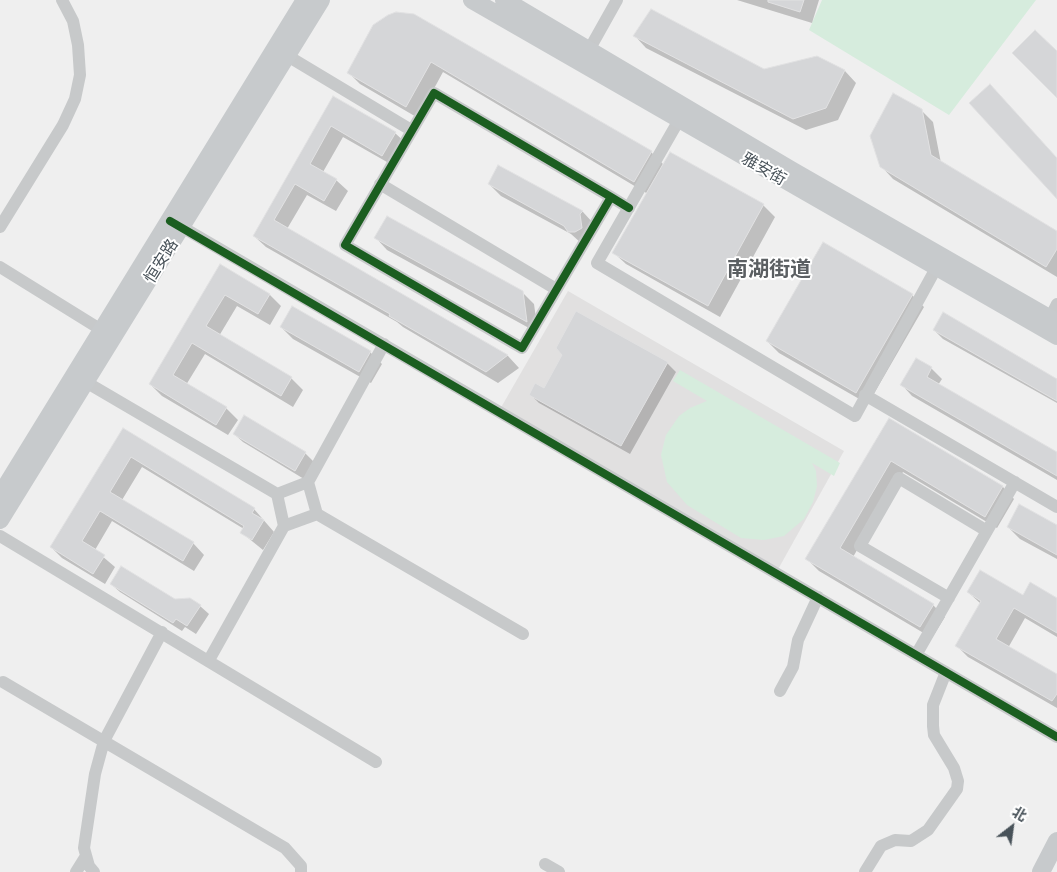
<!DOCTYPE html>
<meta charset="utf-8">
<style>
body{margin:0}
#map{position:relative;width:1057px;height:872px;overflow:hidden;background:#efefef;font-family:"Exo 2","Noto Sans SC",sans-serif}
canvas{display:block}
.north{position:absolute;left:987px;top:802px;width:50px;height:50px;-webkit-text-stroke:4px #fff;paint-order:stroke;rotate:30deg;font-size:14px;font-weight:700;line-height:20px;text-align:center;color:#485259}
.north::after{content:'';display:block;margin:auto;width:18px;height:22px;background:#485259;clip-path:polygon(50% 0,100% 100%,50% 72%,0 100%)}
</style>
<div id="map">
<canvas width="1057" height="872"></canvas>
<div class="north">北</div>
</div>
<script>
const ctx = document.querySelector('canvas').getContext('2d');
ctx.lineJoin = 'round';
function fillPath(path, color) { ctx.fillStyle = color; ctx.fill(path, 'evenodd'); }
const toPath = rows => new Path2D(rows.map(r => 'M' + r).join(''));
function stroke(path, color, width, dash) { ctx.strokeStyle = color; ctx.lineWidth = width; ctx.lineCap = dash ? 'butt' : 'round'; ctx.setLineDash(dash || []); ctx.stroke(path); }
function write(font, color, halo, rows, align = 'center') {
  ctx.font = font + ' "Exo 2","Noto Sans SC",sans-serif'; ctx.lineWidth = 4; ctx.setLineDash([]); ctx.textBaseline = 'middle'; ctx.strokeStyle = halo; ctx.fillStyle = color; for (const [text, x, y, turn = 0] of rows) {
    ctx.save(); ctx.translate(x, y); ctx.rotate((+turn || 0) * Math.PI / 180); ctx.textAlign = isNaN(turn) ? turn : align; if (halo) ctx.strokeText(text, 0, 0); ctx.fillText(text, 0, 0); ctx.restore();
  }
}
const education = toPath([
 [568,291,844,451,776,573,499,411]
]);
const green = toPath([
 [822,0,1036,0,949,115,809,30],
 [680,370,840,463,834,476,812,463,816,471,817,486,813,502,804,519,784,536,764,540,741,538,687,505,667,482,661,455,666,435,679,416,690,408,707,401,673,381]
]);
const shadow = toPath([
 [737,0,819,0,812,23],
 [374,26,651,152,664,165,670,154,763,205,775,217,720,317,626,264,614,253,648,194,443,72,418,118,360,84,348,72],
 [635,36,764,70,817,57,845,71,856,83,838,120,806,130,646,48],
 [333,97,395,133,407,144,394,166,343,137,323,172,336,180,348,191,336,211,307,195,287,229,508,356,519,368,498,383,403,327,397,322,266,247,254,236],
 [921,110,933,122,941,163,1057,232,1057,277,893,179,881,166],
 [499,167,583,212,594,224,591,226,593,240,581,243,571,234,501,196,489,184],
 [376,238,522,292,534,304,538,333,387,250],
 [221,265,270,295,281,306,270,325,237,306,219,336,291,378,303,390,293,407,205,354,186,385,226,408,238,420,228,435,162,396,150,384],
 [912,295,924,307,868,404,779,353,767,341],
 [281,327,370,352,382,364,371,383,293,339],
 [934,330,1057,379,1057,403,943,339],
 [564,355,667,363,676,372,630,454,539,403,530,394,544,390],
 [931,368,942,379,938,385,1057,453,1057,480,912,396,902,385],
 [245,417,305,453,314,462,304,479,243,442,234,434],
 [889,420,1003,487,1014,499,997,528,903,472,853,557,933,605,945,617,932,638,819,571,807,559],
 [123,429,254,509,274,532,263,550,242,533,244,529,142,467,122,500,193,543,204,555,194,571,112,521,95,550,115,567,105,584,62,558,51,547],
 [1008,527,1057,527,1057,559,1020,539],
 [111,584,200,606,209,614,196,634,185,627,182,631,120,592],
 [968,592,1057,599,1057,637,1025,618,1008,648,1057,676,1057,708,968,657,957,646,981,604]
]);
const building = toPath([
 [768,0,804,0,800,12,768,2,768,0],
 [651,9,764,69,817,56,845,70,826,108,793,119,633,36,651,9],
 [396,12,414,14,652,151,634,182,431,62,406,107,347,73,373,25,388,15,396,12],
 [1035,30,1057,51,1057,98,1012,53,1035,30],
 [990,84,1057,158,1057,199,969,103,990,84],
 [893,93,922,109,931,155,1057,231,1057,249,1046,267,880,167,870,136,893,93],
 [333,96,396,132,382,156,331,126,310,164,337,179,324,201,295,184,274,220,508,355,486,372,389,316,390,314,253,236,333,96],
 [670,152,764,204,708,306,612,253,670,152],
 [498,165,583,211,580,214,582,228,575,232,568,232,564,226,488,184,498,165],
 [387,216,523,291,527,322,374,238,387,216],
 [823,242,913,294,856,393,766,341,823,242],
 [220,264,270,294,258,314,225,295,206,326,292,377,281,396,192,343,173,375,227,407,216,425,149,384,220,264],
 [292,306,371,351,359,372,280,327,292,306],
 [576,311,668,362,621,446,529,395,535,383,544,388,562,355,556,348,576,311],
 [943,312,1057,379,1057,401,933,330,943,312],
 [916,358,932,367,927,377,1057,452,1057,476,900,385,916,358],
 [244,415,306,452,295,471,233,434,244,415],
 [889,418,1003,486,985,517,891,461,840,548,934,604,920,627,805,559,889,418],
 [123,428,255,508,252,513,264,520,252,540,240,533,244,526,131,457,110,492,194,542,183,561,100,511,82,541,105,555,93,574,50,547,123,428],
 [1019,504,1057,525,1057,555,1007,527,1019,504],
 [121,566,175,599,190,598,201,605,187,626,176,619,173,623,110,584,121,566],
 [980,570,1023,595,1030,582,1057,598,1057,633,1014,608,996,639,1057,674,1057,694,1052,701,955,646,981,601,967,592,980,570]
]);
const minor = toPath([
 [589,50,617,0],
 [281,52,411,130],
 [683,113,597,263,855,416,940,261],
 [380,184,556,289],
 [611,197,522,348,345,245,434,93,611,197,629,208],
 [175,223,1057,737],
 [0,227,63,125,75,99,80,75,78,45,73,21,62,0],
 [0,267,108,334],
 [1050,318,1057,304],
 [79,378,277,494,284,526],
 [865,395,1057,507],
 [308,482,317,514,523,634],
 [277,494,308,482,384,344],
 [0,536,376,762],
 [949,598,860,546,899,478,987,531],
 [916,655,1015,482],
 [209,660,284,526,317,514],
 [3,682,285,848,301,866,301,872],
 [780,691,793,667,798,640,818,597],
 [545,864,559,872],
 [76,872,86,856],
 [94,872,89,866,84,848,95,774,104,741,162,632],
 [865,872,881,846,895,840,911,841,928,830,957,789,958,781,954,768,934,735,933,726,933,705,946,672]
]);
const secondary = toPath([
 [472,0,1057,336],
 [504,0,791,170,1054,321],
 [0,496,305,0],
 [0,520,321,0],
 [1041,872,1057,841]
]);
const cycleway = toPath([
 [611,197,522,348,345,245,434,93,611,197,629,208],
 [170,221,1057,737]
]);
const streetNames = [
 ["雅安街",764,169,30],
 ["恒安路",161,261,-58]
];
const districtNames = [
 ["南湖街道",769,269]
];
fillPath(education, '#e1e0e0');
fillPath(green, '#d6ecdd');
fillPath(shadow, '#0003');
fillPath(building, '#d5d6d8');
stroke(building, '#e1e1e2', 1);
stroke(minor, '#c7c9ca', 12);
stroke(secondary, '#c7cacc', 18);
stroke(cycleway, '#1b5e20', 8);
write('16px', '#485259', '#fff', streetNames);
write('bold 21px', '#5b5f62', '#fff', districtNames);
</script>
